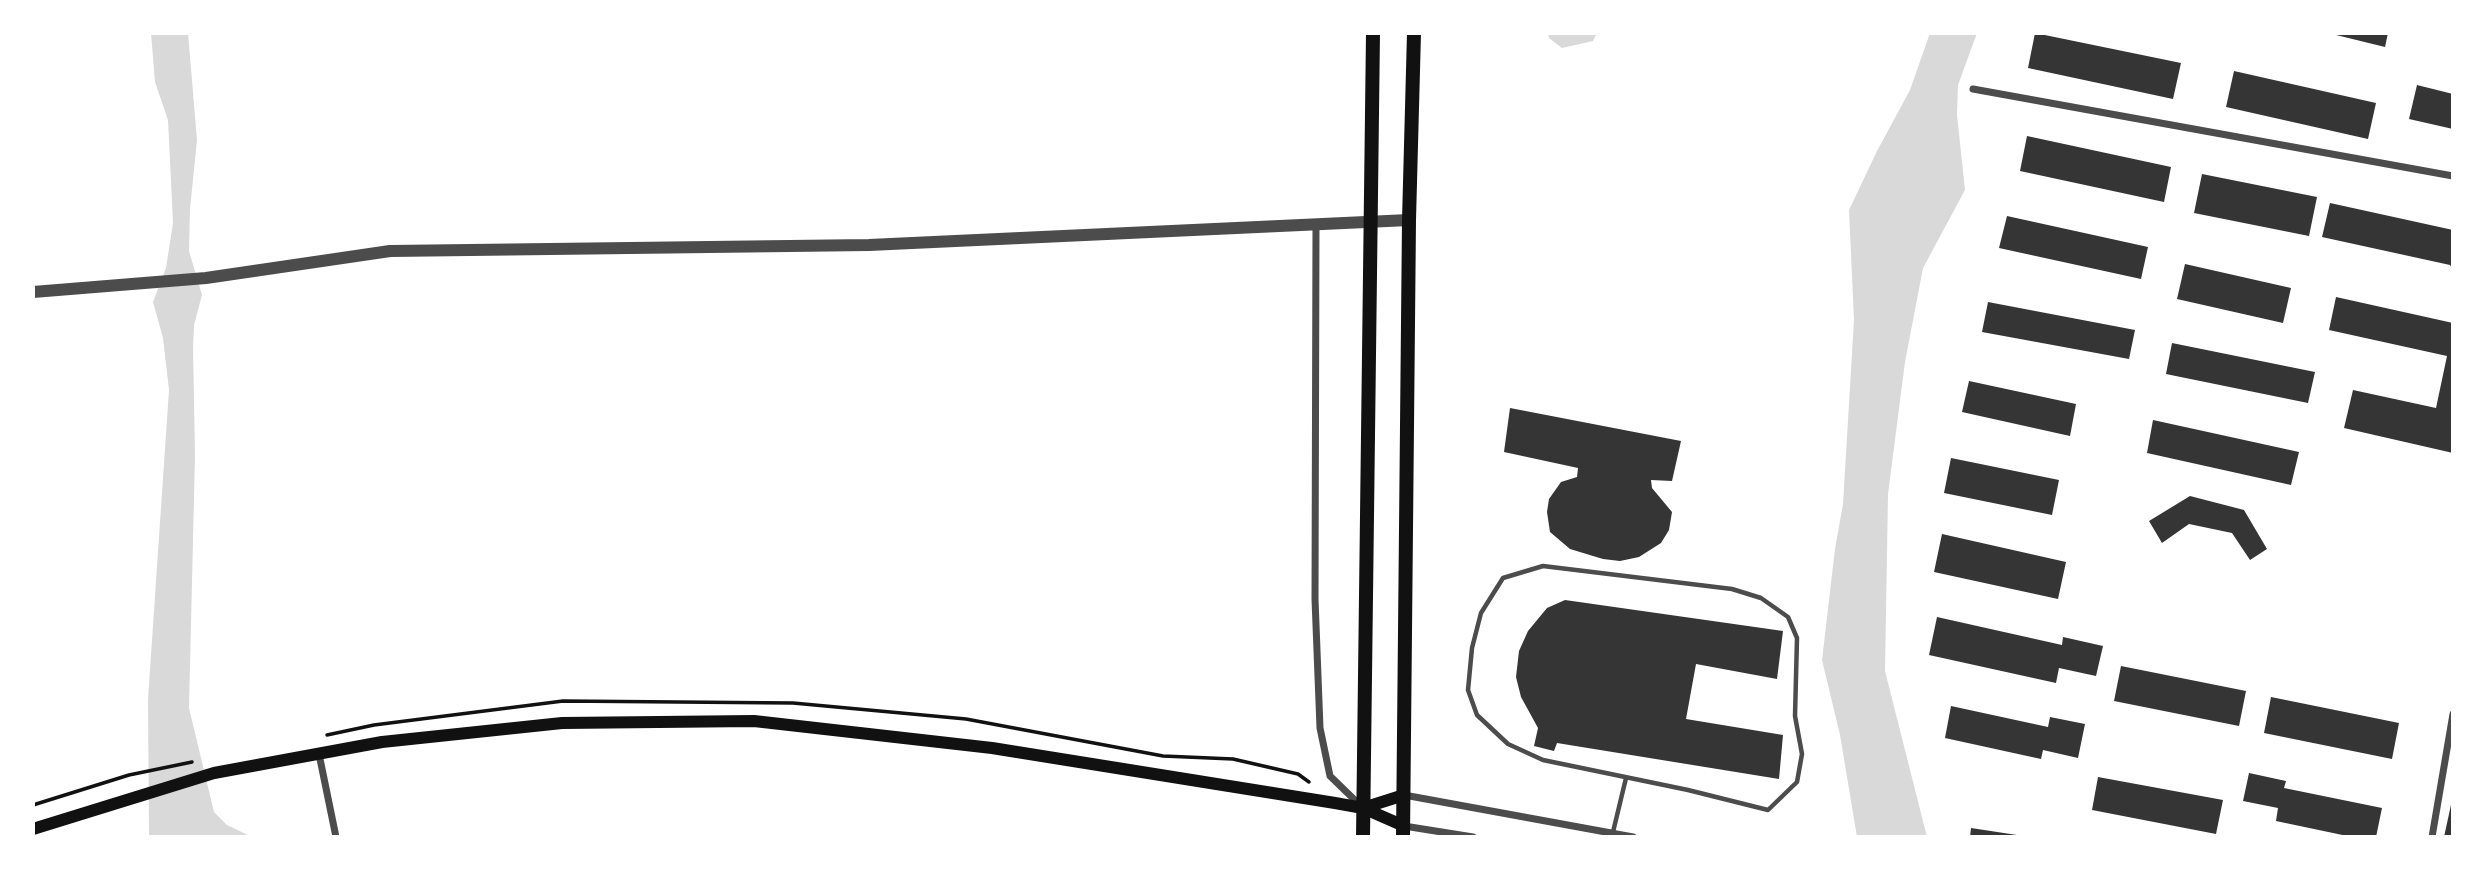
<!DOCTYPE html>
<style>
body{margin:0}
#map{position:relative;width:2486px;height:870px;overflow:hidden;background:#fff;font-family:"Fira Sans",sans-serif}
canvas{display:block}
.frame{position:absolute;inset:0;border:35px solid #fff;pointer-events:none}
</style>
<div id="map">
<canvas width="2486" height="870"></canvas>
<div class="frame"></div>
</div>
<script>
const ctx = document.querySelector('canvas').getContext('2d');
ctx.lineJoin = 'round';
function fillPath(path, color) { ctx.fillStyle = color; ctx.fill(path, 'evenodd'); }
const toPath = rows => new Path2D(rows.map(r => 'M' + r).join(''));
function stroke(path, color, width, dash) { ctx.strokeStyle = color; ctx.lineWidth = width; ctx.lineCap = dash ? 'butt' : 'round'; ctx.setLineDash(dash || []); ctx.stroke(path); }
const water = toPath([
 [151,33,188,33,197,140,190,209,189,251,202,295,194,325,193,348,195,455,189,708,214,812,227,825,252,837,149,837,148,699,169,390,163,338,153,302,166,268,173,223,168,120,155,82],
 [1548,33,1597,33,1593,41,1562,48,1549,38],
 [1930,33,1977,33,1958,85,1957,115,1965,190,1923,268,1905,362,1888,494,1885,671,1927,837,1857,837,1840,735,1822,660,1835,549,1843,504,1854,320,1849,210,1877,151,1910,90]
]);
const building = toPath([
 [2035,33,2181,63,2173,99,2028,68],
 [2328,33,2388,33,2385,47],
 [2234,71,2376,103,2368,139,2226,107],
 [2417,85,2453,94,2453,129,2409,119],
 [2027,136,2171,167,2164,202,2020,171],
 [2202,174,2317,197,2309,236,2194,213],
 [2330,203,2453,230,2453,270,2450,265,2322,237],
 [2007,216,2148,247,2141,279,1999,248],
 [2185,264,2291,288,2283,323,2177,299],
 [2336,297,2453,323,2453,453,2344,428,2353,390,2436,408,2447,356,2329,330],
 [1988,302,2135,330,2129,359,1982,332],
 [2172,343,2315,372,2308,403,2166,374],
 [1969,381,2076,404,2070,436,1962,412],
 [1510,408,1681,441,1672,481,1651,480,1652,488,1672,512,1669,530,1661,543,1639,557,1620,561,1603,559,1570,549,1550,532,1547,512,1549,499,1561,482,1577,477,1578,468,1504,452],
 [2153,420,2299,452,2291,485,2147,453],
 [1951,458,2059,480,2052,515,1944,493],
 [2190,496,2244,510,2267,549,2250,560,2232,533,2189,524,2162,543,2149,521],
 [1942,534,2066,562,2058,599,1934,572],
 [1565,600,1783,631,1777,679,1696,664,1686,719,1783,735,1779,779,1557,743,1554,751,1534,746,1538,728,1521,697,1516,677,1519,651,1528,631,1547,608],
 [1937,617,2062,645,2063,637,2103,646,2096,676,2059,668,2056,683,1929,655],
 [2121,666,2246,691,2239,726,2114,701],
 [2271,697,2399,723,2392,759,2264,733],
 [1951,706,2048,727,2050,717,2085,724,2078,758,2043,750,2041,759,1945,738],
 [2249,773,2286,781,2284,788,2382,808,2376,837,2352,837,2276,821,2278,808,2243,801],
 [2098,777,2223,800,2216,834,2092,810],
 [2452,800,2453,837,2444,837,2449,814],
 [1971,828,2017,835,2017,837,1970,837]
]);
const path = toPath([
 [327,735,374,725,563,701,793,703,966,719,1163,756,1233,759,1298,774,1309,782],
 [33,805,129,775,192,762]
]);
const service = toPath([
 [1543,566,1732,589,1761,598,1788,617,1797,638,1795,716,1802,754,1797,782,1768,810,1688,790,1543,760,1508,744,1477,715,1468,690,1472,648,1481,613,1503,578,1543,566],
 [1613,832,1626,778]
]);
const minor = toPath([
 [1973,89,2453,176],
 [1316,224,1315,599,1320,728,1330,776,1362,807],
 [319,754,336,837],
 [1404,795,1633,837],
 [1404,826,1473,837],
 [2432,837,2453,714]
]);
const tertiary = toPath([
 [33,292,206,278,390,251,869,245,1409,220]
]);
const secondary = toPath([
 [1363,808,1404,795],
 [33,829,214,773,382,742,562,723,754,721,992,748,1335,803,1363,808,1404,826]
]);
const primary = toPath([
 [1363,837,1373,33],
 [1403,837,1409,220,1414,33]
]);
fillPath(water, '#d9d9d9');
fillPath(building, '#353535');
stroke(path, '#111', 3.5);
stroke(service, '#4c4c4c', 4.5);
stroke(minor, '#4c4c4c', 7);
stroke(tertiary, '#4c4c4c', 12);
stroke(secondary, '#111', 12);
stroke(primary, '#111', 14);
</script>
